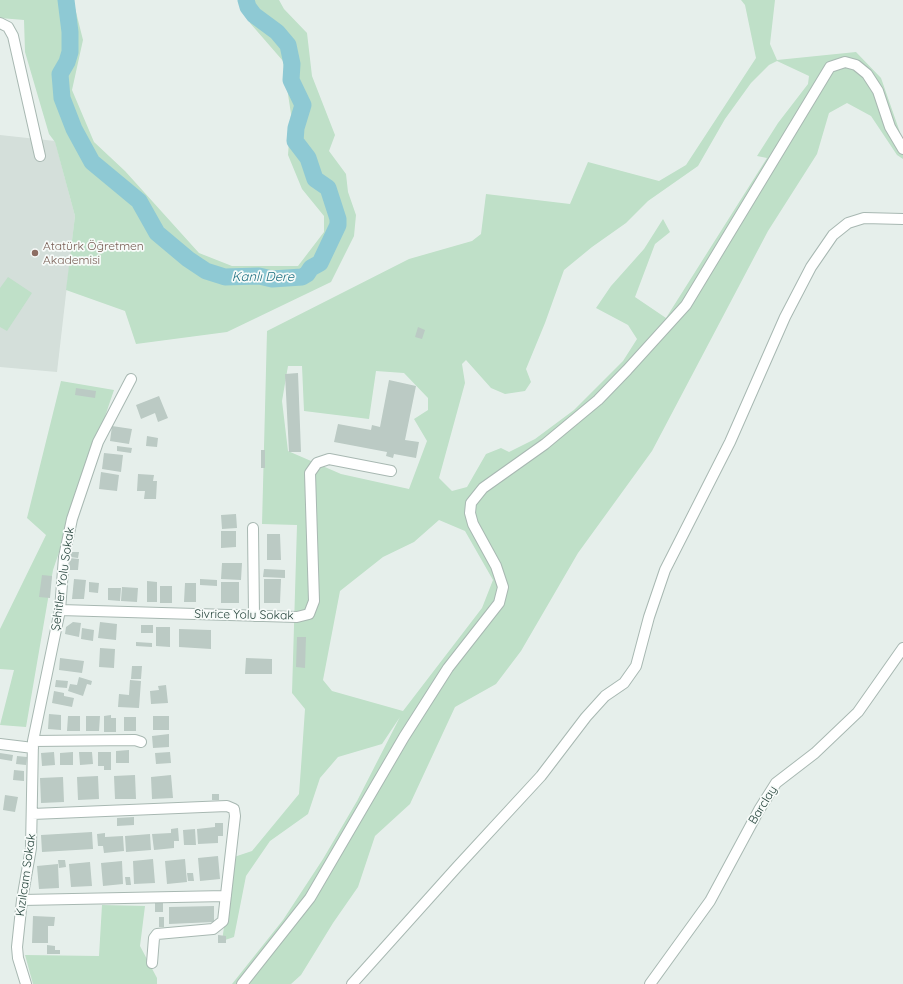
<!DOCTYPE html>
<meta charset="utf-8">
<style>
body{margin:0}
canvas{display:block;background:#e6efeb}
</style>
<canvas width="903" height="984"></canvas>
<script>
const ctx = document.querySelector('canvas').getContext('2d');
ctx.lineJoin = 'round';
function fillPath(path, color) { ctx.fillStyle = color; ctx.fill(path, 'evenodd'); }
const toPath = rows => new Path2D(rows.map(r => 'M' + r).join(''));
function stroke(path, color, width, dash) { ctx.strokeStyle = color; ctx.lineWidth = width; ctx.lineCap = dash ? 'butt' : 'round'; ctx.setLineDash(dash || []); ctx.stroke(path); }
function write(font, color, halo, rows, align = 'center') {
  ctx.font = font + ' Quicksand,sans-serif'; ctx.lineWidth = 3.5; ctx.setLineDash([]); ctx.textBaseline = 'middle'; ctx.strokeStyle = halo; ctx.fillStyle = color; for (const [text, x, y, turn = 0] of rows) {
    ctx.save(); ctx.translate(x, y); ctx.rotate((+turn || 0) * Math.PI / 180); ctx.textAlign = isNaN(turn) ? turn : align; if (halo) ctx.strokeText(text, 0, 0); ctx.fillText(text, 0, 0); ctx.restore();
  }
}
const built = toPath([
 [0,135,55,141,75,216,57,372,0,367]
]);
const green = toPath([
 [0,0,73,0,83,40,72,90,94,142,125,171,199,253,232,266,298,266,324,232,324,216,302,189,288,155,291,114,283,61,250,23,240,0,279,0,284,9,307,33,312,76,335,135,329,151,346,174,348,192,356,215,354,236,331,282,227,332,136,344,125,311,66,290,75,216,55,142,49,134,25,52,24,20,0,18],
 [741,0,775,0,770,44,777,60,856,52,881,78,903,141,903,159,897,155,871,116,847,103,829,113,817,154,768,231,652,451,578,553,521,651,496,684,455,707,410,804,375,836,358,887,333,923,301,975,291,984,232,984,283,920,323,859,357,801,400,717,382,744,338,757,320,778,308,814,270,841,246,876,234,937,222,941,234,857,252,851,299,794,301,767,305,709,292,693,297,525,262,524,267,331,409,259,472,241,481,234,486,194,570,204,588,162,659,181,686,165,756,58,745,5],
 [777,61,809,76,808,84,778,123,757,156,767,158,666,318,635,297,655,244,670,232,663,219,644,249,611,286,596,308,628,325,637,339,623,361,574,410,535,439,509,452,501,448,486,454,467,487,452,491,439,478,465,383,462,364,466,360,491,388,505,394,525,391,531,382,526,369,545,323,564,270,592,247,626,223,648,201,698,166,725,119,751,83,769,65],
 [288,366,302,366,304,411,369,419,376,371,404,373,428,398,428,410,414,419,427,441,409,489,341,474,288,451,282,401],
 [439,520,465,531,493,580,482,608,403,711,332,691,323,680,340,591,383,557,414,542],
 [8,277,32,293,7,331,0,327,0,288],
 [61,381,114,390,53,570,26,727,0,725,14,670,0,669,0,629,46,535,27,518],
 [102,905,145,906,140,946,157,978,157,984,33,984,25,955,99,956]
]);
const river = toPath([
 [66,0,70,32,70,52,67,62,60,74,62,98,74,129,92,162,139,201,157,233,188,259,206,271,225,277,259,276,272,279,302,277,307,274,311,268,320,263,338,225,338,219,328,188,315,179,308,158,295,141,296,128,303,105,291,80,292,64,288,45,277,32,254,15,248,7,246,0]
]);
const building = toPath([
 [418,327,425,330,422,339,415,337],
 [298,373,301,452,289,452,285,374],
 [389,380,416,386,405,440,419,442,416,458,394,454,393,458,386,456,387,452,334,442,338,424,371,430,372,425,380,427],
 [76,388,96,391,95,398,75,395],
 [159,396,168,418,158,422,155,413,141,419,136,405],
 [112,426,132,429,129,444,110,441],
 [147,436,158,438,157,447,146,446],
 [117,446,132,448,131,453,117,451],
 [261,450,265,450,265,468,261,468],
 [104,453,123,455,121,472,102,469],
 [101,472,119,475,117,491,99,489],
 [138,474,154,475,153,481,157,481,156,499,144,499,145,491,137,491],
 [236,514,237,528,222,529,221,515],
 [221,531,236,531,236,547,221,548],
 [267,534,280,534,281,560,267,560],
 [70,552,79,552,78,558,70,557],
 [70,558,79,559,78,570,70,570],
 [222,563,242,563,241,580,221,579],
 [264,569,285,570,285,578,263,577],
 [42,575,52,576,50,598,39,597],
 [74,579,86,580,84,599,72,599],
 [200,579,217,580,217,586,200,585],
 [264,579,281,579,280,603,264,603],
 [147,581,157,582,157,602,147,602],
 [89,582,99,583,98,593,89,592],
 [221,582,239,582,239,603,221,603],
 [185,583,196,583,196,602,184,602],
 [160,586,172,586,172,603,160,603],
 [122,587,138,588,137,602,121,601],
 [108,588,121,588,120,601,108,600],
 [73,622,81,623,79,637,65,634,66,627],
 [100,622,117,624,116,640,98,638],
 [141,625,153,625,153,633,141,633],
 [156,627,170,627,170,647,156,646],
 [82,628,94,630,93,641,81,639],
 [179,629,211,630,211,649,179,647],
 [297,637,306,637,305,668,296,667],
 [136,642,152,643,152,647,136,646],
 [100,648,115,649,114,668,99,667],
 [60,658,84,661,82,673,59,670],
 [246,658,272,659,272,674,245,674],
 [132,666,142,666,141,679,131,679],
 [79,677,92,681,91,685,87,684,83,696,68,691,70,684,77,685],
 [56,680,68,681,67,688,55,687],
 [130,680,141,681,139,708,118,707,119,694,129,695],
 [166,685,168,703,151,704,150,691,159,690,158,686],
 [54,691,64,693,64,696,74,698,72,707,52,703],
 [49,714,61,715,61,730,48,729],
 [111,715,111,718,116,718,116,732,104,732,104,716],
 [68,716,80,716,80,731,67,731],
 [86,716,100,716,99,731,86,731],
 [153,716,169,716,169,730,153,730],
 [124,717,136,717,136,731,124,731],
 [169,734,169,747,153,748,152,736],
 [129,750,129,763,116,763,116,751],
 [54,752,55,765,42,766,41,753],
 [73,752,73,765,60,765,60,753],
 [79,752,92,752,93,764,80,765],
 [98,752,111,752,111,770,104,770,104,766,98,766],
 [170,752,171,763,156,764,155,753],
 [0,753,13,755,12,761,0,759],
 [17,756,27,757,26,765,16,764],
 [14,770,24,771,24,781,13,780],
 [135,775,136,799,115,799,114,776],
 [171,775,173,798,152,799,151,777],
 [98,776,99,799,78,800,77,777],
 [63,777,64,802,41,803,40,778],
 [212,794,219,794,219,800,212,800],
 [5,795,18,797,15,812,3,810],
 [134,817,134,825,117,826,117,818],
 [215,823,223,823,223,836,218,836,218,843,198,844,197,829,215,827],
 [178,828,179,841,174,841,174,848,154,850,152,834,171,833,171,829],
 [195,829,196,845,184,845,183,830],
 [92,832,93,849,42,852,41,835],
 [105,833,105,837,123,836,124,851,104,853,103,846,98,846,97,834],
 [150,834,151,850,126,852,125,836],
 [218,856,220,879,200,881,198,858],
 [153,859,155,883,134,884,133,861],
 [185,859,187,882,167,884,165,861],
 [58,860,65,860,66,867,59,868],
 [122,861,123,884,103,886,101,863],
 [90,862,92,886,71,887,69,864],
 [58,864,59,888,39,889,37,866],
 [187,873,193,873,194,881,188,881],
 [125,877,130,877,131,885,126,885],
 [155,903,163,903,163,912,155,912],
 [214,906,214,922,169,924,169,907],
 [33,916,55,917,54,926,48,926,48,943,32,943],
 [159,917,164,917,164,927,159,927],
 [218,935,226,936,226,943,218,943],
 [47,945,55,946,55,950,60,950,60,954,47,954]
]);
const street = toPath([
 [0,23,8,27,13,36,40,156],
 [253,528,254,616],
 [60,610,297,617,309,614,314,601,310,473,317,463,329,459,391,471],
 [33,741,135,740,141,742],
 [0,744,33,748],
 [32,814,227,806,234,809,235,816,223,921,213,929,157,934,154,938,152,963],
 [22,900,226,896],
 [26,984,18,958,17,947,22,900,31,848,33,741,60,610,64,557,72,519,98,442,131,379],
 [242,984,310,898,404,737,448,668,499,603,503,587,496,566,473,524,470,513,471,503,483,488,545,444,598,400,627,370,686,305,830,67,845,62,856,65,867,74,878,91,890,127,903,149],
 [352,984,457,867,541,776,586,717,605,696,624,683,636,666,649,617,665,570,730,442,785,317,811,267,833,235,848,223,864,218,903,219],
 [650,984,710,901,759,810,776,783,815,753,858,712,903,648]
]);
const markers = [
 [35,253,4,"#8d6e63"]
];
const educationNames = [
 ["Atatürk Öğretmen",43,246],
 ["Akademisi",43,260]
];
const streetNames = [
 ["Şehitler Yolu Sokak",63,579,-82],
 ["Sivrice Yolu Sokak",244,615,1],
 ["Barclay",763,805,-58],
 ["Kızılcam Sokak",26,875,-82]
];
const waterNames = [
 ["Kanlı Dere",263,277]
];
fillPath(built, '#d4dfda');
fillPath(green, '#bfe0c8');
stroke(river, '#8ec9d4', 17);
fillPath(building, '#bbcac4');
stroke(street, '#a8b8b2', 12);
stroke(street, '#fff', 10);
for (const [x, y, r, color] of markers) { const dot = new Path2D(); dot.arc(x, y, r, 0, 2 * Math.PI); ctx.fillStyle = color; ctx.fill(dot); stroke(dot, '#f7fbf9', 1.5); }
write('12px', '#785e54', '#f7fbf9', educationNames, 'left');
write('12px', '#24423a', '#f7fbf9', streetNames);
write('italic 13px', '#1c6f80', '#f7fbf9', waterNames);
</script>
